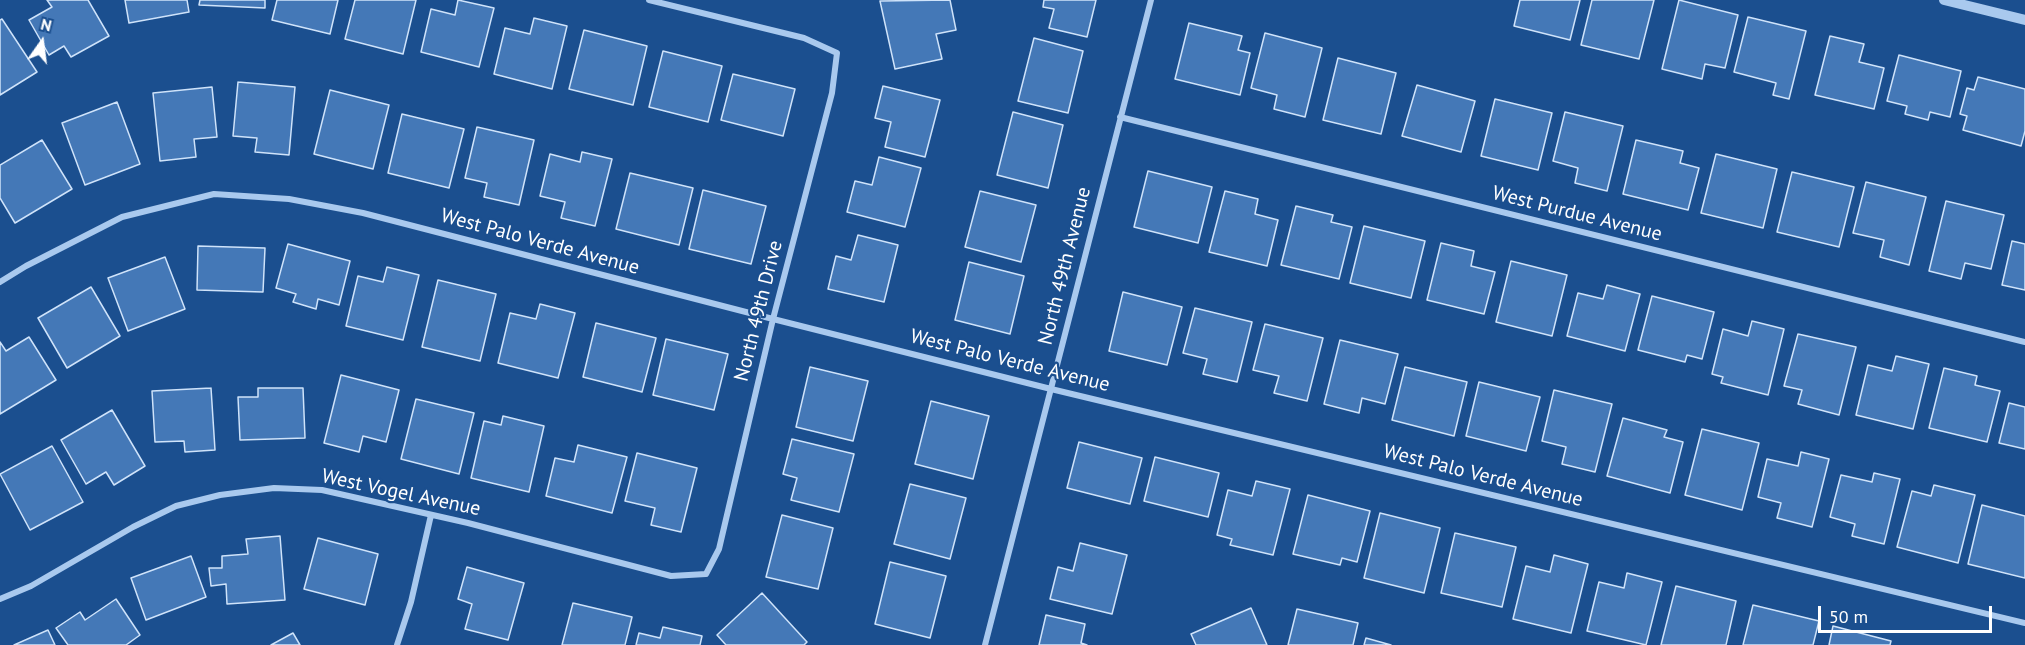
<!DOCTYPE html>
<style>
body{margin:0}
#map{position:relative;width:2025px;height:645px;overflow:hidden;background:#1b4f8f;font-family:"PT Sans",sans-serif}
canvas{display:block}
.north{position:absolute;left:12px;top:12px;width:60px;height:60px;-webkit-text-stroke:4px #1b4f8f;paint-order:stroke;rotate:14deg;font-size:16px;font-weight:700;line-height:24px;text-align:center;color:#fff}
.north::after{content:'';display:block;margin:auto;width:21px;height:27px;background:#fff;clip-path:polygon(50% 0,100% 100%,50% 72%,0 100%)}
.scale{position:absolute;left:1818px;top:606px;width:174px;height:27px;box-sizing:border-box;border:3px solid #fff;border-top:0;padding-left:8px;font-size:18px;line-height:21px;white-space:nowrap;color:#fff;-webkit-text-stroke:4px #1b4f8f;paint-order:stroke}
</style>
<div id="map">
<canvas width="2025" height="645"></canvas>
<div class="north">N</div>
<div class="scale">50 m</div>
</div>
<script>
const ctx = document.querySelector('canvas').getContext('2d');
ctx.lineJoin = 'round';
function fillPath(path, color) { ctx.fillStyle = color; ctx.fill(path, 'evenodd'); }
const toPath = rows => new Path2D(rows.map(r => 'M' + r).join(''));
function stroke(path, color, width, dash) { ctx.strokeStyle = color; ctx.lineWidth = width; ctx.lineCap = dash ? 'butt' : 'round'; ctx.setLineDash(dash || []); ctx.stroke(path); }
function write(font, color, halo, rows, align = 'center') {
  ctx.font = font + ' "PT Sans",sans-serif'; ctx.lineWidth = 4.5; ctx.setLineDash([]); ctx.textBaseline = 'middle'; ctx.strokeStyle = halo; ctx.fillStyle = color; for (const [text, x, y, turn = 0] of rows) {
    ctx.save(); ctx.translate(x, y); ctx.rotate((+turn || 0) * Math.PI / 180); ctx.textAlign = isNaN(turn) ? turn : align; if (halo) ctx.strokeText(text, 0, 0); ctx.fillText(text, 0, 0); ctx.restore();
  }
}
const building = toPath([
 [47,0,88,0,109,36,71,57,64,46,49,55,29,20,52,7,47,0],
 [125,0,187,0,189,12,129,23,125,0],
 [200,0,265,0,265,8,199,5,200,0],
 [277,0,338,0,330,34,272,20,277,0],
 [355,0,416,0,403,54,345,39,355,0],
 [458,0,494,8,479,67,421,52,431,9,455,15,458,0],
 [950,0,956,30,936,34,942,59,895,69,880,1,950,0],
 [1044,0,1096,0,1087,37,1049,28,1054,9,1043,7,1044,0],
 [1520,0,1580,0,1570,40,1514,26,1520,0],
 [1592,0,1654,0,1639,59,1581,45,1592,0],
 [1679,0,1738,15,1725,68,1705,64,1702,79,1662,69,1679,0],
 [1748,17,1806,31,1789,99,1773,95,1776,83,1734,72,1748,17],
 [534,18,567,26,552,89,494,74,505,28,530,34,534,18],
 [2,19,37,72,0,95,0,20,2,19],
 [1189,23,1242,36,1238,50,1250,53,1240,95,1175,79,1189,23],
 [584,30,647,46,633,105,569,89,584,30],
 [1265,33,1322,48,1305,117,1274,109,1277,95,1251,88,1265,33],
 [1830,36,1864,44,1859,62,1884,68,1874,109,1815,95,1830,36],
 [1034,38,1083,51,1068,113,1018,101,1034,38],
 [663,51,722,66,708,122,649,107,663,51],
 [1899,55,1961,71,1950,117,1930,112,1928,120,1905,114,1907,106,1887,101,1899,55],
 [1338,58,1396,73,1381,134,1323,120,1338,58],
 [733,74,795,89,783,136,721,120,733,74],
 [1978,77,2025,89,2025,131,2021,146,1963,130,1967,116,1960,114,1967,88,1974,90,1978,77],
 [238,82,295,87,289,155,255,152,257,138,233,136,238,82],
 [1417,85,1475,101,1461,152,1402,136,1417,85],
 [883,86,940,100,925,157,885,147,891,122,875,118,883,86],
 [212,87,217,137,194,139,196,157,160,161,153,93,212,87],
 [330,90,389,105,373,169,314,154,330,90],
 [1495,99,1552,113,1538,170,1481,156,1495,99],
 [117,102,140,164,85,185,62,123,117,102],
 [1013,112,1063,125,1048,188,997,175,1013,112],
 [1565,112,1623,126,1607,191,1575,183,1578,168,1553,161,1565,112],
 [402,114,464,129,449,188,388,173,402,114],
 [477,127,534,140,519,205,484,197,487,183,465,178,477,127],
 [42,140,72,189,15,223,0,198,0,165,42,140],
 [1636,140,1683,151,1680,163,1699,168,1688,210,1623,194,1636,140],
 [582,152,612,159,595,226,561,218,565,202,540,196,550,154,580,162,582,152],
 [1716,154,1777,169,1763,228,1701,213,1716,154],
 [879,157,921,168,905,227,847,212,855,181,872,185,879,157],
 [1148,171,1212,187,1198,243,1134,227,1148,171],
 [1792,172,1854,187,1839,247,1777,232,1792,172],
 [630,173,693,188,679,245,616,229,630,173],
 [1866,182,1926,197,1909,265,1880,257,1884,240,1853,233,1866,182],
 [703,190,766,206,751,264,689,249,703,190],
 [980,191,1036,205,1021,262,965,247,980,191],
 [1225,191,1258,199,1255,214,1278,220,1267,266,1209,252,1225,191],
 [1946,201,2004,215,1991,269,1965,263,1961,279,1929,271,1946,201],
 [1296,206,1333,215,1331,222,1352,227,1339,279,1281,265,1296,206],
 [1364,226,1425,241,1411,298,1350,283,1364,226],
 [858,235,898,245,884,302,828,289,836,256,851,260,858,235],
 [2012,241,2025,244,2025,290,2002,285,2012,241],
 [1441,243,1474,251,1471,266,1495,272,1484,314,1427,300,1441,243],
 [288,244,350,261,339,305,318,299,316,309,293,302,296,294,276,288,288,244],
 [198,246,265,248,263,292,197,290,198,246],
 [165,257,185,309,128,331,108,278,165,257],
 [1511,261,1567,275,1552,336,1496,322,1511,261],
 [969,262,1024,276,1010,334,955,320,969,262],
 [387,267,419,275,403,340,346,326,358,276,383,282,387,267],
 [438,280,496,294,480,361,422,347,438,280],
 [1607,285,1640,294,1625,351,1567,336,1578,293,1603,299,1607,285],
 [91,287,120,336,67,368,38,318,91,287],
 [1123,292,1182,307,1167,365,1109,351,1123,292],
 [1652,296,1714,312,1702,359,1687,355,1685,362,1638,350,1652,296],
 [540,304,575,313,558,378,498,363,510,313,536,319,540,304],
 [1195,308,1252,322,1237,382,1203,374,1207,359,1183,353,1195,308],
 [1752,321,1784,329,1768,395,1721,383,1723,377,1712,374,1723,329,1748,336,1752,321],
 [596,323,656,338,642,392,583,377,596,323],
 [1265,324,1323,338,1307,401,1274,393,1279,376,1253,370,1265,324],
 [1798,334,1856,347,1839,415,1798,404,1802,390,1784,386,1798,334],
 [29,337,56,380,0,414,0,342,6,351,29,337],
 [666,339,728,354,714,410,653,395,666,339],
 [1340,340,1398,354,1385,404,1362,398,1359,413,1324,404,1340,340],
 [1896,356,1929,364,1913,429,1856,415,1868,365,1892,371,1896,356],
 [810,367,868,381,853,441,796,427,810,367],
 [1405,367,1467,382,1454,436,1392,420,1405,367],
 [1944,368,1977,376,1975,385,2000,391,1987,442,1929,428,1944,368],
 [341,375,399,390,386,442,363,436,359,452,324,443,341,375],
 [1479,382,1540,397,1526,451,1466,436,1479,382],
 [211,388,215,450,185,452,184,441,155,442,152,391,211,388],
 [258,388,303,388,305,438,240,440,238,397,258,397,258,388],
 [1554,390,1612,404,1595,472,1562,464,1566,447,1542,441,1554,390],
 [416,399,474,413,459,474,401,459,416,399],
 [931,401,989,416,973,479,915,464,931,401],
 [2009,403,2025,407,2025,449,1999,443,2009,403],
 [112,410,145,466,114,485,106,472,86,484,61,440,112,410],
 [503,416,544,426,529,492,471,478,484,421,501,425,503,416],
 [1623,418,1667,430,1664,437,1683,442,1670,493,1607,476,1623,418],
 [1702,429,1759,443,1742,510,1685,495,1702,429],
 [792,439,854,454,839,512,791,500,797,478,783,474,792,439],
 [1079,442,1142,458,1130,504,1067,488,1079,442],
 [578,445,627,457,612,513,546,496,555,458,574,462,578,445],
 [52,446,83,502,30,530,0,474,52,446],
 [1801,452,1829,459,1812,527,1777,518,1781,503,1758,497,1767,459,1798,466,1801,452],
 [637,453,697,468,681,532,651,525,655,508,625,501,637,453],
 [1155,457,1219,473,1208,517,1144,501,1155,457],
 [1874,473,1900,479,1884,544,1852,536,1855,524,1830,517,1841,475,1872,482,1874,473],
 [1256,481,1290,489,1273,555,1230,545,1232,539,1217,535,1228,490,1252,496,1256,481],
 [910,484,966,498,950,559,894,544,910,484],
 [1934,485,1975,495,1958,563,1897,547,1912,491,1931,496,1934,485],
 [1308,495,1370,511,1357,562,1342,558,1340,565,1293,554,1308,495],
 [1982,505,2025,516,2025,578,1968,564,1982,505],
 [1380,513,1440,528,1424,593,1364,578,1380,513],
 [782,515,833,528,818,589,766,577,782,515],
 [1455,533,1516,547,1502,607,1441,593,1455,533],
 [280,536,285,600,227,604,226,584,211,586,209,568,222,568,222,556,248,554,246,539,280,536],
 [318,538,378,554,365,605,304,589,318,538],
 [1080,543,1127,555,1112,614,1050,599,1058,567,1073,571,1080,543],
 [1554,555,1588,564,1571,633,1513,619,1526,566,1550,572,1554,555],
 [191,556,206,597,146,620,131,578,191,556],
 [890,562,946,576,930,638,875,624,890,562],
 [467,567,524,583,508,640,465,629,472,604,458,599,467,567],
 [1627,573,1662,582,1646,645,1587,631,1599,582,1624,588,1627,573],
 [1676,586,1736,601,1726,645,1661,645,1676,586],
 [762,593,807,642,804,645,726,645,717,635,762,593],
 [116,599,140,635,126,645,68,645,56,628,80,612,85,620,116,599],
 [573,603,632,617,625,645,562,645,573,603],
 [1753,605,1819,621,1813,645,1743,645,1753,605],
 [1251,608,1267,645,1196,645,1191,634,1251,608],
 [1297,609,1358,623,1353,645,1288,645,1297,609],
 [1046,615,1085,624,1081,643,1087,645,1039,645,1046,615],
 [1833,626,1891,641,1890,645,1829,645,1833,626],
 [663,627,702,636,700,645,636,645,639,633,660,638,663,627],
 [48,630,55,645,14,645,48,630],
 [293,633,300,645,271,645,293,633],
 [1366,638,1391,645,1364,645,1366,638]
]);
const minor = toPath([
 [1120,117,2025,342],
 [0,282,26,266,122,217,214,194,289,199,363,213,773,319,1051,389,2025,623],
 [0,599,31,586,133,527,176,506,220,495,274,488,322,490,468,523,671,576,706,574,719,549,773,319,832,93,837,53,804,38,649,0],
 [397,645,411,602,431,515],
 [985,645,1151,0]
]);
const tertiary = toPath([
 [1944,0,2025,20]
]);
const streetNames = [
 ["West Purdue Avenue",1577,214,14],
 ["West Palo Verde Avenue",540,242,15],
 ["North 49th Avenue",1065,266,-76],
 ["North 49th Drive",759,311,-76],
 ["West Palo Verde Avenue",1010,361,14],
 ["West Palo Verde Avenue",1483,476,14],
 ["West Vogel Avenue",401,493,12]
];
fillPath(building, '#4478b7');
stroke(building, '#cfe3fa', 1.5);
stroke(minor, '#a9c9ee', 6);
stroke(tertiary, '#a9c9ee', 10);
write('20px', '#fff', '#1b4f8f', streetNames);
</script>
